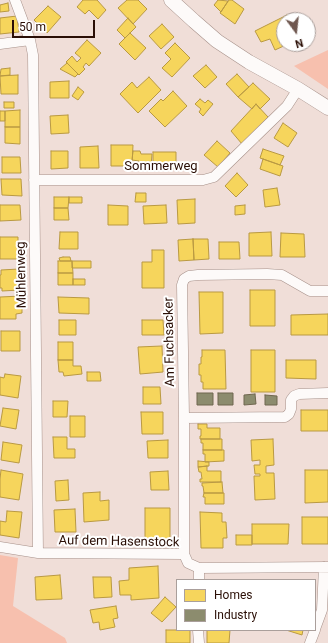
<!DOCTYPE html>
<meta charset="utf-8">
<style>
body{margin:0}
#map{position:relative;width:328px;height:643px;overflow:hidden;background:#f0ded8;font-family:Roboto,sans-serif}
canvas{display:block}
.legend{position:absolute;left:176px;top:579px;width:140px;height:52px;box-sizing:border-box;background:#fff;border:1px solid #aa9f9b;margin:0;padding:5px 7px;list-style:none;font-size:12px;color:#2a0e05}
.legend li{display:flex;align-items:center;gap:8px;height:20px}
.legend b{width:20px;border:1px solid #aa9f9b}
.north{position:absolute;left:276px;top:12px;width:40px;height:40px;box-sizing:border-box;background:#fff;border:1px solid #aa9f9b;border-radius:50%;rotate:165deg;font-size:11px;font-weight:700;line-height:16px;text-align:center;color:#2a0e05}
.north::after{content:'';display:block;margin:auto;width:14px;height:18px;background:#6f574f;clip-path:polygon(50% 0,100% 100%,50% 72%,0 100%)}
.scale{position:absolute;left:12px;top:20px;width:83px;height:18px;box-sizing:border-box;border:2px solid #2a0e05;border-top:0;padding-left:5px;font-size:12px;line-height:14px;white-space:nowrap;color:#2a0e05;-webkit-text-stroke:3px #fff;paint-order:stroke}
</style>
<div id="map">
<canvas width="328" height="643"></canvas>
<ul class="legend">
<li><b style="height:11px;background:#f6d55c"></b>Homes</li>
<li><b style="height:11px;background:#8c8c6e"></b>Industry</li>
</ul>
<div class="north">N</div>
<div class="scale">50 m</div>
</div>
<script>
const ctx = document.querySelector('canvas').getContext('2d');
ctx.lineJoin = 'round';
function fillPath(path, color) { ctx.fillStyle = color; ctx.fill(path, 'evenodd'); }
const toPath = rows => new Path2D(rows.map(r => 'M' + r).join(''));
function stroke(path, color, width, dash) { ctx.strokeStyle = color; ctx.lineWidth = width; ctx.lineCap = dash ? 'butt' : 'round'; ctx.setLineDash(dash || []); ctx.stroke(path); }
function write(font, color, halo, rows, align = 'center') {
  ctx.font = font + ' Roboto,sans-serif'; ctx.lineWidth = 4; ctx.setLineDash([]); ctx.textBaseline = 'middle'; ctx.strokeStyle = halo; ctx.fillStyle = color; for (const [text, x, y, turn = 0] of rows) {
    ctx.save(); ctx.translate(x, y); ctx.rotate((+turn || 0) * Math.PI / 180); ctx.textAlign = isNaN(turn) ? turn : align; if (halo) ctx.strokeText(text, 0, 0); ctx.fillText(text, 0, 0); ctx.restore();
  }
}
const green = toPath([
 [328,50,328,89,294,66],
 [0,555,18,558,13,606,65,638,67,643,0,643]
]);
const homes = toPath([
 [83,0,97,0,106,10,98,19,89,10,85,14,77,7,83,0],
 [127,0,138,0,147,9,133,24,118,8,127,0],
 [218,0,228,1,221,12,214,5,218,0],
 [229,0,232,0,244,9,235,24,220,13,229,0],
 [8,3,9,11,0,12,0,5,8,3],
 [48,6,61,17,47,33,34,20,48,6],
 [287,15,289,20,284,20,284,44,288,44,275,50,270,39,261,42,255,31,287,15],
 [17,16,19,32,0,34,0,18,17,16],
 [128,18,136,27,125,38,117,30,128,18],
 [162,24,174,37,161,49,149,36,162,24],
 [130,33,146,48,135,60,119,44,130,33],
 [87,40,101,53,89,66,86,63,83,67,85,69,79,75,66,62,72,56,77,62,81,58,75,53,87,40],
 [175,43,190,58,172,77,162,68,171,59,165,53,175,43],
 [67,63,78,74,75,77,60,69,67,63],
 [206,65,217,77,205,88,193,76,206,65],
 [10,68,10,75,0,76,1,69,10,68],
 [237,74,249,87,238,97,226,84,237,74],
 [18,75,18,94,1,94,0,76,18,75],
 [149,77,161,90,138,113,120,94,132,82,137,88,149,77],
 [69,81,69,98,50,98,50,82,69,81],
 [253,83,270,99,260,109,256,104,252,109,238,97,253,83],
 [78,87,84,92,78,100,72,96,78,87],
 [173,91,187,106,165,127,149,111,161,99,163,101,173,91],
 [200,99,205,103,208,100,213,104,203,116,199,112,201,109,195,104,200,99],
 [4,102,14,102,14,108,4,108,4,102],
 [256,104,268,117,242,144,231,131,256,104],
 [20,110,20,127,5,127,5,111,20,110],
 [0,111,5,111,5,121,0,121,0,111],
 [68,115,69,133,51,134,50,116,68,115],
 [283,123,297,133,288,147,274,138,283,123],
 [5,127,20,127,20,144,5,143,5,127],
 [217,141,230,153,218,167,204,155,217,141],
 [111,145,133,145,132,166,111,166,111,145],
 [98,146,99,168,80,168,80,147,98,146],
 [263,149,284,156,280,165,260,158,263,149],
 [51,151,68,151,68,168,51,169,51,151],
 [133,151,140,151,141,154,152,154,151,166,139,166,139,161,132,160,133,151],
 [153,152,176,152,176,168,153,168,153,152],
 [2,157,20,157,21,173,2,173,2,157],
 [263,159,283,166,280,176,260,169,263,159],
 [237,173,248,185,236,197,225,186,237,173],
 [1,179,21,179,22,196,2,195,1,179],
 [277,188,280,205,265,207,263,190,277,188],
 [136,193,146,193,146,202,135,202,136,193],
 [54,197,69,197,68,208,54,208,54,197],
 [69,197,82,197,82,203,69,203,69,197],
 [195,199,195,223,178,224,177,200,195,199],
 [0,205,20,205,21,220,0,221,0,205],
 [108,205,128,206,128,225,108,225,108,205],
 [166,205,167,223,144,224,143,206,166,205],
 [245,205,245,214,235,215,235,206,245,205],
 [54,208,68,208,69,220,54,220,54,208],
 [60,232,78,232,78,249,59,249,60,232],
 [271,232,272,256,249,256,249,233,271,232],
 [281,233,304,234,305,257,280,257,281,233],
 [0,237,18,237,18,259,0,259,0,237],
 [193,239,208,239,209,259,194,260,193,239],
 [193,239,194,260,179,261,178,240,193,239],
 [219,242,239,242,240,259,219,259,219,242],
 [152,250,164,250,164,288,142,288,142,262,152,262,152,250],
 [63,257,70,257,71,261,60,261,59,258,63,257],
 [58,261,72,261,73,273,58,273,58,261],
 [72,261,91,261,91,268,72,268,72,261],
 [19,269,20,290,2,291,2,288,0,288,0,275,1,275,1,270,19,269],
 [58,273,73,273,73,285,58,285,58,273],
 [73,279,85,279,85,285,73,285,73,279],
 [250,290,275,290,275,326,250,326,250,290],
 [199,292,223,292,223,333,200,334,199,292],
 [22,296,22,313,16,314,16,319,0,319,0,297,22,296],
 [58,297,89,298,89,314,59,313,58,297],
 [328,314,328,335,291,335,291,315,328,314],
 [59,320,76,320,76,335,59,335,59,320],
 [142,320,163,320,164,335,142,335,142,320],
 [1,331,20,331,20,351,1,351,1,331],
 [58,342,73,342,73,360,58,360,58,342],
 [162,346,163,372,140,374,138,347,162,346],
 [202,350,225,350,226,389,203,389,203,382,201,382,201,375,199,375,199,364,201,364,201,357,202,357,202,350],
 [251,350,275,350,275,392,251,392,251,350],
 [58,360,73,360,73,366,81,366,82,374,64,376,63,372,59,372,58,360],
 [286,360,316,360,316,379,286,378,286,360],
 [87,372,100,372,101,381,87,381,87,372],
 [5,374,21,376,18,398,0,395,0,377,4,378,5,374],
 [143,387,160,387,161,404,143,404,143,387],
 [53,401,68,401,67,417,53,417,53,401],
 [3,408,19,410,16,429,0,426,3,408],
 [301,410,328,410,328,431,301,431,301,410],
 [141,412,163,412,163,434,142,434,141,412],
 [70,416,85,416,85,437,70,437,70,416],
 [198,424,207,424,207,428,220,428,220,439,200,439,200,436,201,436,201,429,198,429,198,424],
 [53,437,67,437,67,449,75,449,75,458,54,458,53,437],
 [201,439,222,439,222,450,203,450,203,443,201,443,201,439],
 [273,439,274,465,266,466,266,473,274,473,275,499,255,500,254,476,260,476,260,474,255,474,254,465,260,465,260,460,252,461,251,440,273,439],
 [168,440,168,458,148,458,147,441,168,440],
 [3,442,22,445,19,463,1,460,3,442],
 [203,450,224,450,224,461,205,462,205,454,203,454,203,450],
 [198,461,209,462,209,466,198,467,198,461],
 [207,466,207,471,221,471,221,482,200,482,200,479,202,479,201,472,199,472,198,467,207,466],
 [1,470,23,474,19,500,0,497,0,479,1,470],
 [305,470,328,470,328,502,305,503,305,470],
 [168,471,169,490,151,490,150,472,168,471],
 [68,480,69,500,56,501,55,481,68,480],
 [222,482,223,493,204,493,203,486,202,486,202,483,222,482],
 [100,492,100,501,109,500,109,520,84,522,83,493,100,492],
 [204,493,224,493,224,504,205,504,205,497,203,497,204,493],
 [145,508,170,508,170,539,145,539,145,508],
 [75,509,76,532,55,532,54,510,75,509],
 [7,511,22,512,19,538,0,535,0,521,6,522,7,511],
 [200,512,222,513,222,522,226,522,227,538,223,538,223,548,201,548,200,512],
 [302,517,328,517,328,544,302,544,302,517],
 [252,524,289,524,288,544,252,544,252,524],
 [236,535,252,535,252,545,236,545,236,535],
 [158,566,159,598,131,600,131,595,120,595,119,581,129,580,129,568,158,566],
 [60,575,62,599,36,600,35,577,60,575],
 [93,577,111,577,112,597,94,598,93,577],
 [165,597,176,607,162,622,151,613,165,597],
 [116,606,118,618,113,619,115,627,100,630,99,622,93,623,90,610,116,606],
 [166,630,190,630,190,643,166,643,166,630],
 [207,630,230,630,229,643,207,643,207,630],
 [286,630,303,630,302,635,286,630]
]);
const industry = toPath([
 [197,393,213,393,213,405,197,405,197,393],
 [218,393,233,393,233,405,218,405,218,393],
 [255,394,256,404,244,405,244,395,255,394],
 [265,395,277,396,277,405,265,405,265,395]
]);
const street = toPath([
 [15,0,30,40,33,55,38,553],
 [0,44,30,40],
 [34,180,203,180,214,177,287,106,298,89],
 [184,418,285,417,289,414,291,409,291,400,294,396,299,394,328,393],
 [0,547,38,553,184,554,188,563,199,568,328,567],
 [184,554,184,418,182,285,184,279,189,276,198,275,267,274,282,275,310,291,328,291],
 [199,568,199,580],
 [315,629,322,610,324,567],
 [198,630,199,643],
 [310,643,315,630]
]);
const secondary = toPath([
 [171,0,194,21,217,41,249,62,298,89,328,108]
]);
const streetNames = [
 ["Sommerweg",161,167],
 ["Mühlenweg",22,275,-91],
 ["Am Fuchsacker",170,342,-91],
 ["Auf dem Hasenstock",119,542,1]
];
fillPath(green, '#f7c0ae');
fillPath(homes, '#f6d55c');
stroke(homes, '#b99942', 1);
fillPath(industry, '#8c8c6e');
stroke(industry, '#6f664e', 1);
stroke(street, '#a69089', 11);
stroke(secondary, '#a69089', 15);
stroke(street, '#fdfaf9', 10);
stroke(secondary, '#fdfaf9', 14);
write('13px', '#2a0e05', '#fff', streetNames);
</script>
